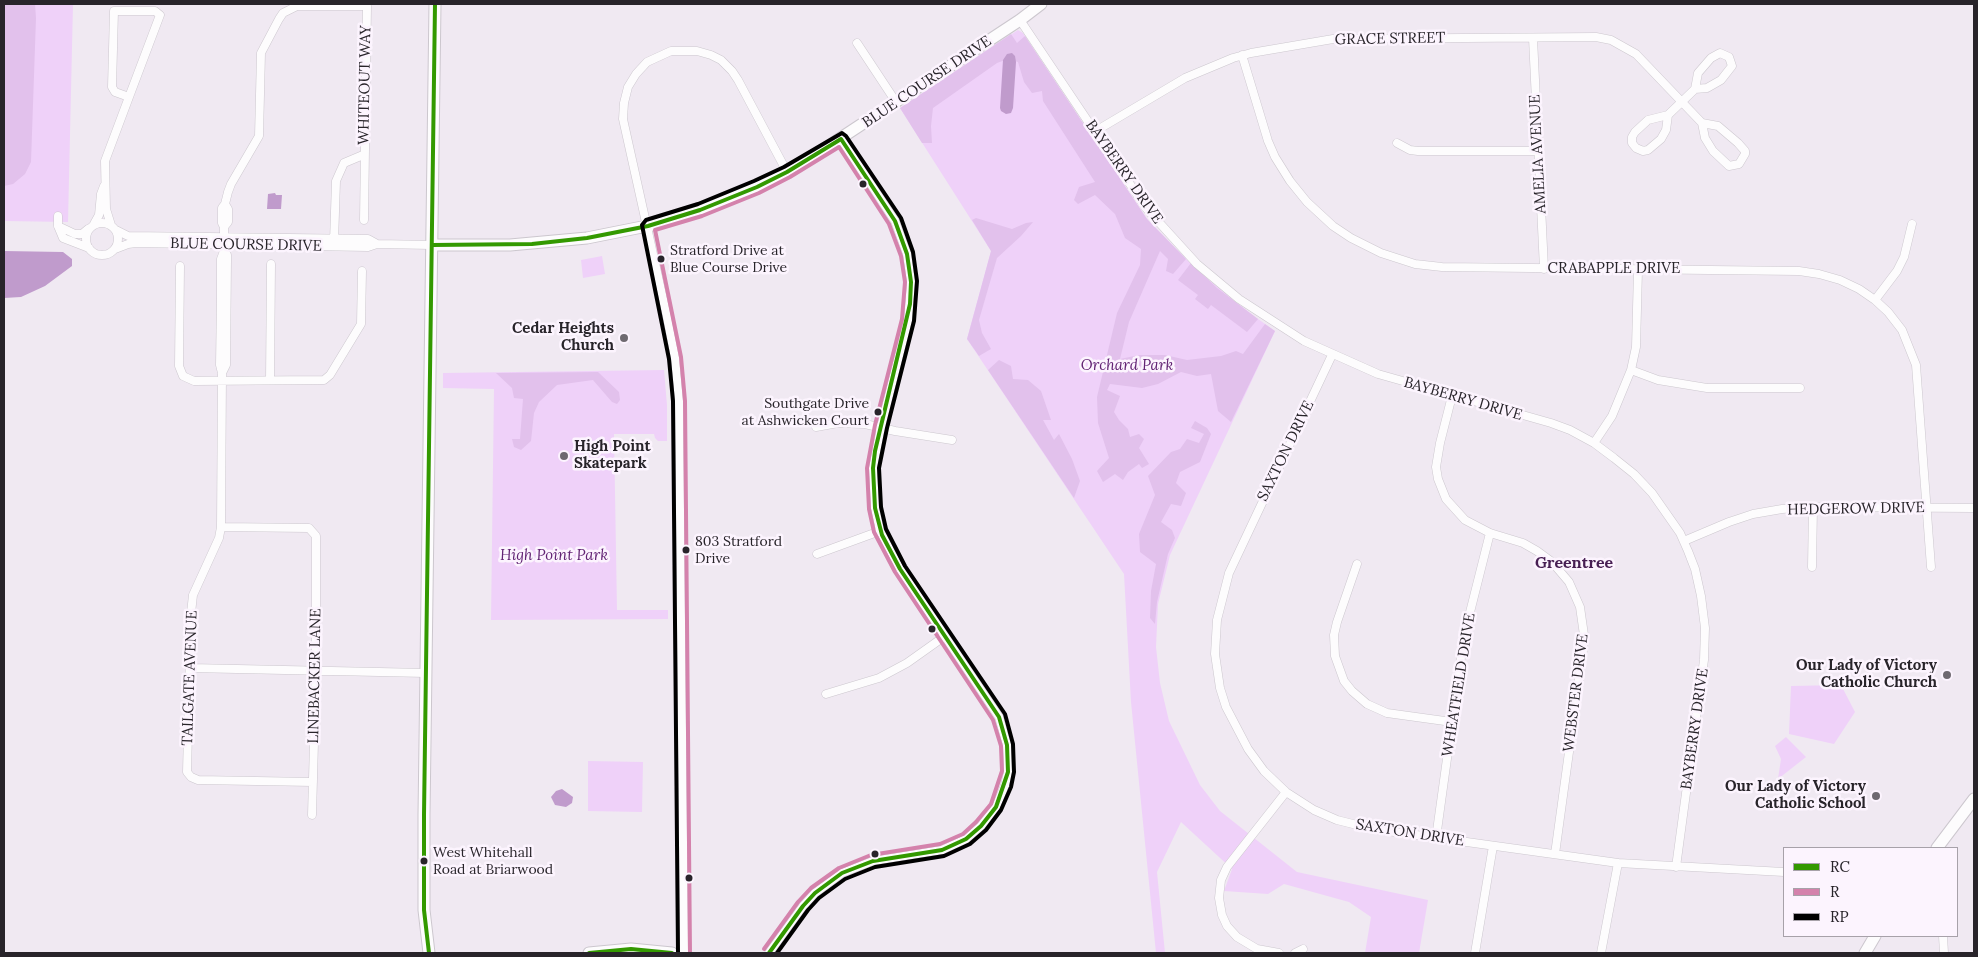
<!DOCTYPE html>
<style>
body{margin:0}
#map{position:relative;width:1978px;height:957px;overflow:hidden;background:#f0e9f2;font-family:Lora,serif}
canvas{display:block}
.frame{position:absolute;inset:0;border:5px solid #28242a;pointer-events:none}
.legend{position:absolute;left:1783px;top:847px;width:175px;height:90px;box-sizing:border-box;background:#fcf4fe;border:1px solid #a7a1a9;margin:0;padding:6px 9px;list-style:none;font-size:15px;color:#28242a}
.legend li{display:flex;align-items:center;gap:10px;height:25px}
.legend b{width:25px;border:1px solid #a7a1a9}
</style>
<div id="map">
<canvas width="1978" height="957"></canvas>
<div class="frame"></div>
<ul class="legend">
<li><b style="height:6px;background:#390"></b>RC</li>
<li><b style="height:6px;background:#d482ac"></b>R</li>
<li><b style="height:6px;background:#000"></b>RP</li>
</ul>
</div>
<script>
const ctx = document.querySelector('canvas').getContext('2d');
ctx.lineJoin = 'round';
function fillPath(path, color) { ctx.fillStyle = color; ctx.fill(path, 'evenodd'); }
const toPath = rows => new Path2D(rows.map(r => 'M' + r).join(''));
function stroke(path, color, width, dash) { ctx.strokeStyle = color; ctx.lineWidth = width; ctx.lineCap = dash ? 'butt' : 'round'; ctx.setLineDash(dash || []); ctx.stroke(path); }
function write(font, color, halo, rows, align = 'center') {
  ctx.font = font + ' Lora,serif'; ctx.lineWidth = 5; ctx.setLineDash([]); ctx.textBaseline = 'middle'; ctx.strokeStyle = halo; ctx.fillStyle = color; for (const [text, x, y, turn = 0] of rows) {
    ctx.save(); ctx.translate(x, y); ctx.rotate((+turn || 0) * Math.PI / 180); ctx.textAlign = isNaN(turn) ? turn : align; if (halo) ctx.strokeText(text, 0, 0); ctx.fillText(text, 0, 0); ctx.restore();
  }
}
const green = toPath([
 [4,4,73,4,68,222,4,221],
 [1018,30,1023,33,1028,41,1147,219,1198,271,1251,314,1275,331,1170,555,1158,604,1156,647,1160,683,1169,721,1200,785,1220,811,1297,872,1428,900,1419,953,1365,953,1371,917,1349,902,1284,884,1268,894,1224,891,1232,869,1181,822,1157,872,1165,953,1156,953,1131,702,1124,574,967,339,991,251,900,108],
 [602,256,605,274,583,278,581,260],
 [664,370,667,405,667,441,658,441,655,438,654,434,614,434,617,610,668,610,668,619,491,620,494,389,443,388,443,373],
 [1841,685,1855,712,1834,744,1789,734,1791,686],
 [1786,737,1806,757,1778,779,1781,759,1775,746],
 [588,761,643,762,642,812,588,811]
]);
const forest = toPath([
 [4,4,35,4,36,18,31,162,25,174,13,184,4,186],
 [1011,34,1017,43,1025,36,1147,219,1186,259,1173,274,1166,271,1168,259,1160,251,1129,322,1120,359,1139,355,1165,355,1187,360,1221,356,1236,351,1243,354,1265,324,1275,331,1231,422,1218,411,1211,374,1197,376,1181,372,1158,384,1142,388,1110,384,1107,390,1120,396,1114,412,1119,420,1128,429,1130,437,1139,434,1144,439,1139,448,1149,464,1142,468,1139,464,1128,472,1123,480,1115,474,1103,482,1097,471,1109,458,1098,423,1097,397,1117,313,1140,265,1141,249,1125,238,1115,214,1095,195,1078,204,1074,200,1079,187,1095,182,1043,101,1042,91,1032,93,1024,82,1018,62,1008,59,997,63,933,108,931,126,932,143,922,143,900,108],
 [976,218,1012,229,1026,223,1033,222,1021,236,997,258,979,320,982,333,991,349,979,356,967,339,991,251,972,220],
 [1191,263,1217,288,1258,319,1247,332,1211,305,1208,309,1195,299,1198,295,1178,280],
 [999,360,1011,366,1013,379,1028,380,1041,391,1051,420,1043,420,1054,440,1059,434,1072,459,1080,481,1074,498,988,370],
 [598,372,619,392,620,400,617,404,612,402,593,380,557,385,539,402,534,413,531,441,521,450,514,447,512,439,520,439,523,399,514,398,512,388,496,373],
 [1195,421,1207,428,1211,434,1200,462,1180,472,1176,483,1186,493,1181,506,1171,504,1161,522,1172,530,1175,538,1168,554,1157,602,1155,624,1150,618,1151,591,1156,564,1140,552,1139,534,1155,495,1148,476,1171,452,1180,449,1187,439,1199,443,1204,434,1191,428]
]);
const water = toPath([
 [1012,53,1015,56,1016,62,1013,108,1011,113,1006,114,1001,111,1000,108,1003,60,1007,54],
 [275,193,276,195,282,195,281,209,267,209,268,194],
 [4,251,63,252,72,259,72,266,45,286,21,297,4,298],
 [562,789,573,797,572,803,566,807,555,805,551,797,556,791]
]);
const street = toPath([
 [114,11,155,11,160,15,129,97,115,92,112,87,114,11],
 [1020,20,1146,208,1197,264,1239,299,1304,341,1378,374,1551,423,1570,430,1594,443,1614,458,1634,474,1652,493,1680,533,1688,551,1695,569,1701,596,1705,628,1704,660,1676,867],
 [1533,38,1544,269],
 [857,43,896,102],
 [1242,55,1268,141,1275,157,1290,181,1307,202,1333,226,1351,238,1381,253,1415,264,1442,267,1799,271,1819,274,1840,280,1859,289,1875,300,1888,312,1902,330,1916,365,1931,567],
 [1668,115,1648,120,1635,132,1632,137,1632,143,1636,148,1643,151,1648,150,1661,139,1666,130,1668,115,1695,89,1698,73,1711,58,1720,53,1729,57,1732,66,1721,80,1707,88,1695,89],
 [1094,132,1185,78,1233,58,1251,53,1333,39,1596,37,1611,40,1636,54,1702,123,1705,138,1713,151,1729,166,1739,164,1745,154,1745,151,1738,143,1718,126,1702,123],
 [1397,143,1410,150,1418,151,1538,151],
 [58,216,58,226,63,238,89,248],
 '86 239a16 16 0 1 1 32 0a16 16 0 1 1-32 0Z',
 [94,224,99,215,101,194,104,186],
 [111,225,106,209,105,161,129,97],
 [58,226,75,234,82,234,88,229],
 [224,227,228,222,228,209,225,204],
 [116,230,128,236,368,239,377,244,432,245],
 [334,242,336,181,344,163,363,155],
 [115,249,128,244,136,243,368,247,377,244],
 [180,266,179,366,183,376,194,381,324,380,330,375,361,324,362,271],
 [1875,300,1897,271,1904,257,1912,224],
 [1332,355,1229,573,1217,620,1215,654,1220,688,1226,707,1248,749,1264,771,1286,792,1314,810,1337,820,1373,829,1618,863,1784,872],
 [1631,370,1658,380,1707,388,1800,388],
 [222,373,226,365,227,260,227,255,224,251],
 [270,380,271,264],
 [1452,396,1440,443,1436,467,1438,479,1446,499,1465,520,1490,533,1523,543,1537,551,1552,562,1569,582,1580,607,1584,635,1583,650,1555,854],
 [816,427,838,423,865,424,895,431,952,440],
 [1594,443,1612,416,1631,370,1636,347,1638,270],
 [221,527,309,528,316,536,316,670,312,815],
 [1684,541,1729,522,1753,514,1782,509,1813,507,1974,508],
 [817,554,880,531],
 [1357,564,1337,622,1334,635,1335,656,1344,681,1352,691,1367,704,1387,713,1452,722],
 [1812,567,1813,507],
 [190,668,426,673],
 [826,694,879,678,907,663,945,636],
 [313,782,198,780,191,777,187,772,191,613,193,595,219,538,221,527,222,373,220,365,221,297,221,259,224,251,224,227,222,223,222,208,225,204,228,192,231,184,259,136,261,53,279,19,283,13,297,6,367,6,364,220],
 [1436,838,1464,636,1490,533],
 [1943,936,1944,953],
 [684,953,679,401,675,358,667,317,623,119,624,103,628,87,636,74,647,62,671,51,697,51,711,55,721,60,732,71,738,80,787,172],
 [769,953,803,906,815,893,842,873,873,861,942,850,966,839,981,826,996,807,1005,785,1008,772,1007,745,999,717,900,569,880,531,875,508,873,468,881,427,908,320,911,282,907,254,895,221,841,139],
 [1279,953,1257,949,1237,937,1227,926,1222,915,1219,898,1221,880,1227,867,1286,792],
 [1295,953,1303,949],
 [1475,953,1493,846],
 [1601,953,1618,863]
]);
const secondary = toPath([
 [432,245,510,245,587,238,657,224,700,210,736,196,778,177,815,155,1020,20,1041,4],
 [1937,848,1974,799],
 [429,953,424,910,424,814,435,4],
 [589,953,631,949,672,953],
 [1865,953,1875,936]
]);
const bus1 = toPath([
 [432,245,532,244,587,238,648,226,700,210,757,187,787,172,841,139,895,221,907,254,911,282,910,304,875,451,873,468,875,508,882,535,900,569,999,717,1007,745,1008,772,996,807,981,826,966,839,942,850,873,861,842,873,815,893,803,906,769,953],
 [429,953,424,910,424,814,435,4],
 [589,953,631,949,672,953]
]);
const bus2 = toPath([
 [690,953,685,401,681,357,655,230,702,216,759,193,790,177,839,147,889,224,901,256,905,282,902,319,875,425,867,468,869,509,874,532,895,572,993,720,1001,746,1002,771,991,804,976,822,963,834,940,844,871,855,839,868,811,888,798,902,764,949]
]);
const bus3 = toPath([
 [678,953,673,401,669,359,642,225,646,220,698,204,754,181,784,167,842,133,846,136,901,218,913,252,917,281,914,321,887,428,879,468,881,507,886,529,905,566,1005,714,1013,744,1014,772,1011,787,1001,810,986,830,970,844,944,856,875,867,845,879,819,898,808,910,777,953]
]);
const markers = [
 [863,184,4.5,"#28242a"],
 [661,259,4.5,"#28242a"],
 [624,338,5,"#6e6970"],
 [878,412,4.5,"#28242a"],
 [564,456,5,"#6e6970"],
 [686,550,4.5,"#28242a"],
 [932,629,4.5,"#28242a"],
 [1947,675,5,"#6e6970"],
 [1876,796,5,"#6e6970"],
 [875,854,4.5,"#28242a"],
 [424,861,4.5,"#28242a"],
 [689,878,4.5,"#28242a"]
];
const busNames = [
 ["Stratford Drive at",670,251],
 ["Blue Course Drive",670,268],
 ["Southgate Drive",869,404,"right"],
 ["at Ashwicken Court",869,421,"right"],
 ["803 Stratford",695,542],
 ["Drive",695,559],
 ["West Whitehall",433,853],
 ["Road at Briarwood",433,870]
];
const streetNames = [
 ["GRACE STREET",1390,39,-1],
 ["BLUE COURSE DRIVE",927,82,-34],
 ["WHITEOUT WAY",365,85,-89],
 ["AMELIA AVENUE",1538,154,-93],
 ["BAYBERRY DRIVE",1124,172,55],
 ["BLUE COURSE DRIVE",246,245,1],
 ["CRABAPPLE DRIVE",1614,269],
 ["BAYBERRY DRIVE",1463,399,16],
 ["SAXTON DRIVE",1286,451,-64],
 ["HEDGEROW DRIVE",1856,509,-1],
 ["LINEBACKER LANE",315,676,-89],
 ["TAILGATE AVENUE",190,678,-88],
 ["WHEATFIELD DRIVE",1459,685,-81],
 ["WEBSTER DRIVE",1576,693,-83],
 ["BAYBERRY DRIVE",1695,729,-82],
 ["SAXTON DRIVE",1410,833,9]
];
const poiNames = [
 ["Cedar Heights",614,329],
 ["Church",614,346],
 ["High Point",574,447,"left"],
 ["Skatepark",574,464,"left"],
 ["Our Lady of Victory",1937,666],
 ["Catholic Church",1937,683],
 ["Our Lady of Victory",1866,787],
 ["Catholic School",1866,804]
];
const parkNames = [
 ["Orchard Park",1127,366],
 ["High Point Park",554,556]
];
const neighbourhoodNames = [
 ["Greentree",1574,563]
];
fillPath(green, '#efd1f9');
fillPath(forest, '#e2c1ec');
fillPath(water, '#c09bcc');
stroke(street, '#ccc7ce', 9);
stroke(secondary, '#ccc7ce', 13);
stroke(street, '#fdfcfd', 8);
stroke(secondary, '#fdfcfd', 11);
stroke(bus1, '#390', 4);
stroke(bus2, '#d482ac', 4);
stroke(bus3, '#000', 4);
for (const [x, y, r, color] of markers) { const dot = new Path2D(); dot.arc(x, y, r, 0, 2 * Math.PI); ctx.fillStyle = color; ctx.fill(dot); stroke(dot, '#fcf4fe', 2); }
write('14px', '#28242a', '#fcf4fe', busNames, 'left');
write('15px', '#28242a', '#fcf4fe', streetNames);
write('bold 15px', '#28242a', '#fcf4fe', poiNames, 'right');
write('italic 15px', '#612273', '#fcf4fe', parkNames);
write('bold 16px', '#471e53', '#fcf4fe', neighbourhoodNames);
</script>
